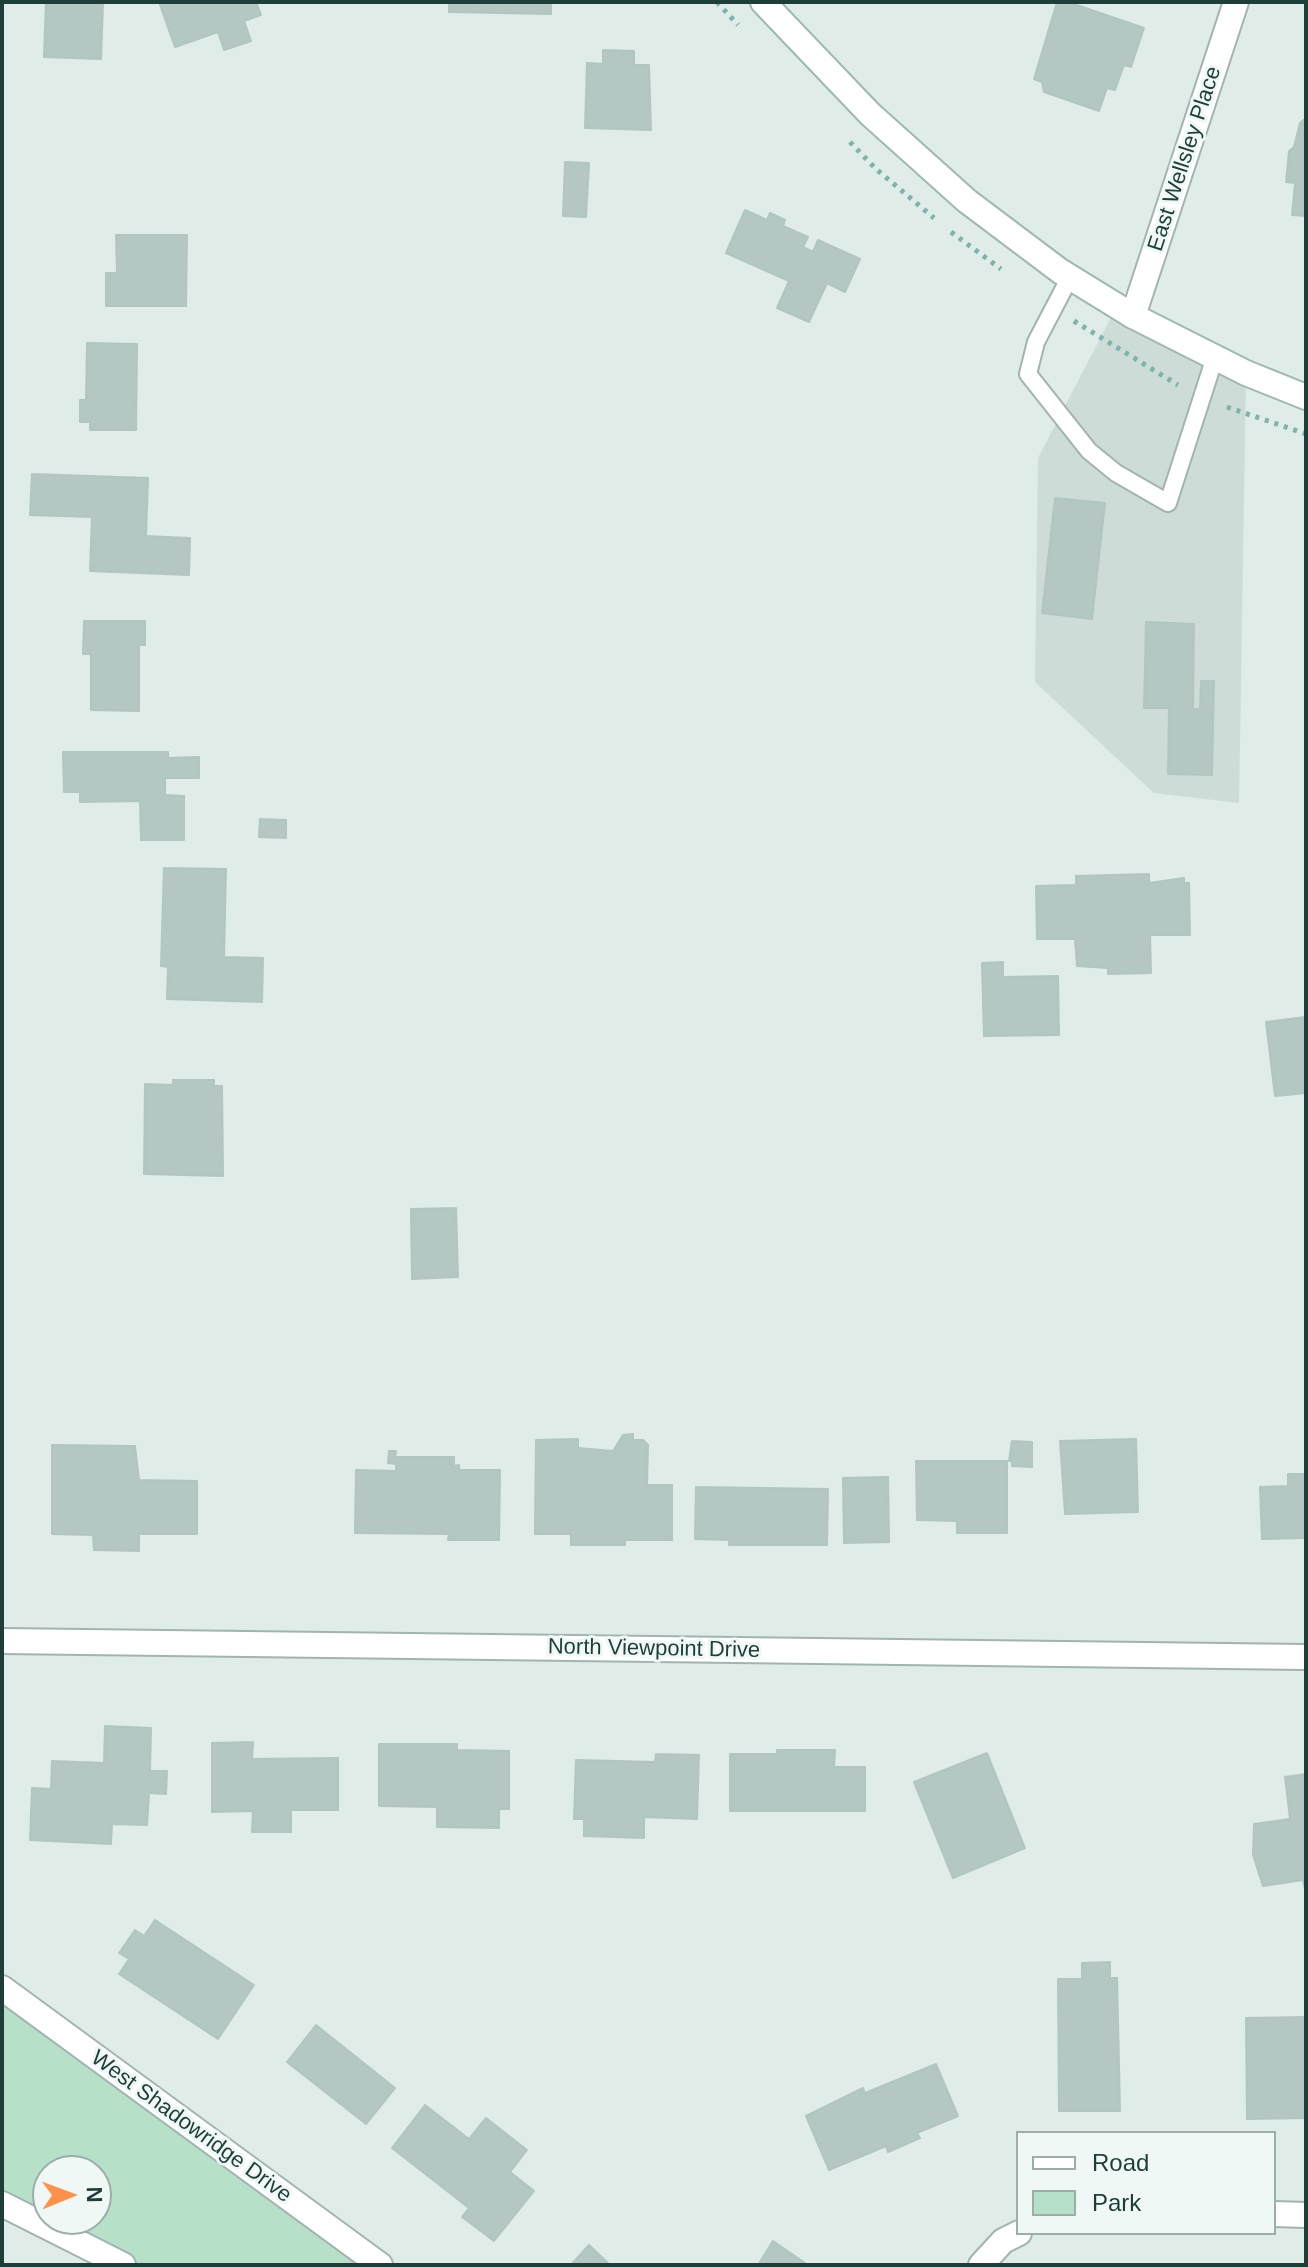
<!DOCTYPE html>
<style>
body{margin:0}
#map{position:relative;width:1308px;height:2267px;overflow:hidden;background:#dfece8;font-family:Helvetica,sans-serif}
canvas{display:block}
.frame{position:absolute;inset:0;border:4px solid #1e3e3a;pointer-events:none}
.legend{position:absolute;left:1016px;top:2131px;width:260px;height:104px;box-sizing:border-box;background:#f0f8f5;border:2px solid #9caeaa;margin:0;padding:10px 14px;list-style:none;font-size:24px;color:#1e3e3a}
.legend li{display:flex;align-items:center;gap:16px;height:40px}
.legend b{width:40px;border:2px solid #9caeaa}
.north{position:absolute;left:32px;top:2155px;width:80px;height:80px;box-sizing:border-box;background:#f0f8f5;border:2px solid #9caeaa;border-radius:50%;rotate:89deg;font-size:22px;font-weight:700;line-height:32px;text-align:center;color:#1e3e3a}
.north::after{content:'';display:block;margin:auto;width:28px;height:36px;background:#ff924a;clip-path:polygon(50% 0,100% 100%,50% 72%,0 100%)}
</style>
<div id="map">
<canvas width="1308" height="2267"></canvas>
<div class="frame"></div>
<ul class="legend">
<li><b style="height:10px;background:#fff"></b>Road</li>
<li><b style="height:22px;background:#b6e0c7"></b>Park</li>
</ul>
<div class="north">N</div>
</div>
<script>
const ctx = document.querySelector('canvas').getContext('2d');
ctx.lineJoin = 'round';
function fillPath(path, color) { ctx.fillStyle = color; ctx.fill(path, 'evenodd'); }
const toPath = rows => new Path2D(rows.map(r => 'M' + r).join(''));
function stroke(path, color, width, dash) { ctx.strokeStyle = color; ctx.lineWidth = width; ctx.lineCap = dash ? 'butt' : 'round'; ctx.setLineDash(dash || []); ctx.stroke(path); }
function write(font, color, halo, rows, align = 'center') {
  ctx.font = font + ' Helvetica,sans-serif'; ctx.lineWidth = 6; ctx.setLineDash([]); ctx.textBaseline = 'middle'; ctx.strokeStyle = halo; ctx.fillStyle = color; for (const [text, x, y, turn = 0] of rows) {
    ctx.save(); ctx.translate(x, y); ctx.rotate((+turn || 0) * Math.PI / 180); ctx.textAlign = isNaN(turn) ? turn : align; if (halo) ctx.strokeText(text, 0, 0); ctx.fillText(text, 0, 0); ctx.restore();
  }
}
const built = toPath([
 [1117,306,1246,373,1239,803,1154,793,1035,682,1038,458]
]);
const green = toPath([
 [2,1988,380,2265,123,2265,2,2204],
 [48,2171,96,2171,96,2219,48,2219]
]);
const building = toPath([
 [46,2,103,2,101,59,44,57,46,2],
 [159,2,256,2,261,15,244,21,251,41,224,50,218,32,175,47,159,2],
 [449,2,551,2,551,14,449,12,449,2],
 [1057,2,1068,2,1144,28,1131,67,1124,65,1115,90,1107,88,1099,111,1044,92,1042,82,1034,79,1057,2],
 [603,50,634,51,634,65,649,65,651,130,585,128,587,63,603,64,603,50],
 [1306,118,1306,216,1292,215,1295,183,1286,182,1289,151,1294,147,1300,123,1306,118],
 [565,162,589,163,586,217,563,216,565,162],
 [745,210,767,220,770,213,785,220,783,226,808,237,803,247,813,252,818,240,860,259,845,292,827,283,809,322,777,308,789,281,726,253,745,210],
 [116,235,187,235,186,306,106,306,106,273,117,273,116,235],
 [87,343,137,344,136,430,90,430,90,422,80,422,80,400,86,400,87,343],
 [32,474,148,478,146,536,190,538,189,575,90,571,92,517,30,515,32,474],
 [1055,498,1105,503,1092,619,1042,613,1055,498],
 [84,621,145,621,145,645,139,645,139,711,91,710,91,654,83,654,84,621],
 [1146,622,1194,624,1193,709,1200,709,1201,681,1214,681,1212,775,1168,774,1169,708,1144,708,1146,622],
 [63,752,168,752,168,758,199,757,199,778,165,778,165,795,184,796,184,840,141,840,140,801,80,802,80,792,64,792,63,752],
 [260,819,286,820,286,838,259,837,260,819],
 [164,868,226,869,224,957,263,958,262,1002,167,999,168,967,161,966,164,868],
 [1149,874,1149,883,1184,878,1184,883,1189,883,1190,935,1150,935,1151,973,1108,974,1108,968,1077,966,1075,939,1037,939,1036,886,1076,885,1076,876,1149,874],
 [1003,962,1003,977,1058,976,1059,1035,984,1036,982,963,1003,962],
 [1306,1017,1306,1093,1275,1096,1266,1022,1306,1017],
 [173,1080,214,1080,214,1086,222,1086,223,1176,144,1174,145,1084,173,1085,173,1080],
 [456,1208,458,1277,412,1279,411,1209,456,1208],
 [633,1434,633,1440,643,1440,648,1445,647,1485,672,1485,672,1540,625,1540,625,1545,571,1545,571,1534,535,1534,536,1440,578,1439,578,1448,613,1451,623,1435,633,1434],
 [1136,1439,1138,1512,1065,1514,1060,1441,1136,1439],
 [1012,1441,1032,1442,1032,1467,1012,1466,1012,1461,1009,1461,1012,1441],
 [52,1445,135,1446,139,1480,197,1481,197,1534,139,1534,139,1551,94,1550,93,1535,52,1534,52,1445],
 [389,1451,396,1451,395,1457,454,1457,454,1466,459,1465,459,1470,500,1470,499,1540,448,1540,449,1534,355,1533,356,1470,396,1471,396,1464,388,1463,389,1451],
 [916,1461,1007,1461,1007,1533,957,1533,957,1521,917,1520,916,1461],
 [1288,1474,1306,1474,1306,1538,1262,1539,1260,1487,1288,1486,1288,1474],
 [888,1477,889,1542,844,1543,843,1478,888,1477],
 [696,1487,828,1489,827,1545,729,1545,729,1540,695,1539,696,1487],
 [105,1726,151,1728,150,1771,167,1771,166,1794,149,1793,147,1825,112,1824,111,1844,30,1840,32,1788,51,1789,52,1761,104,1763,105,1726],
 [253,1742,252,1759,338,1758,338,1810,291,1810,291,1832,252,1832,253,1811,212,1812,212,1743,253,1742],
 [379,1744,457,1744,457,1750,509,1751,509,1809,499,1809,499,1828,437,1827,437,1807,379,1806,379,1744],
 [777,1750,835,1750,834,1767,865,1767,865,1811,730,1811,730,1754,777,1754,777,1750],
 [987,1753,1025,1848,953,1878,914,1782,987,1753],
 [656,1754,699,1755,697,1819,644,1817,644,1838,584,1836,584,1819,574,1819,576,1760,655,1762,656,1754],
 [1306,1774,1306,1893,1303,1880,1263,1886,1253,1855,1254,1824,1290,1819,1285,1777,1306,1774],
 [155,1920,254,1985,218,2039,119,1974,129,1959,119,1953,135,1930,144,1936,155,1920],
 [1110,1962,1110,1978,1117,1978,1120,2111,1059,2111,1058,1979,1082,1979,1082,1963,1110,1962],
 [1306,2017,1306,2118,1247,2119,1246,2018,1306,2017],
 [316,2025,395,2088,366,2124,287,2062,316,2025],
 [936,2064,958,2116,917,2133,920,2138,888,2152,886,2146,829,2170,806,2116,863,2088,865,2093,936,2064],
 [425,2105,469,2139,486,2118,527,2150,510,2172,534,2191,494,2241,462,2217,469,2208,392,2148,425,2105],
 [773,2241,805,2263,803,2265,758,2265,773,2241],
 [589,2245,610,2265,571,2265,589,2245]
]);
const path = toPath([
 [717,2,738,25],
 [850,142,876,169,934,218],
 [951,232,1001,269],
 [1074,321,1178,385],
 [1227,407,1306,434]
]);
const lane = toPath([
 [1070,277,1036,342,1028,374,1089,451,1116,473,1168,503,1215,357]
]);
const street = toPath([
 [1133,316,1236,2],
 [2,1641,1306,1657],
 [2,1988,380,2265],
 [2,2204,123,2265],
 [1274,2214,1306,2215],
 [981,2265,1003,2241,1019,2233]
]);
const secondary = toPath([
 [763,2,870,114,967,201,1060,271,1133,316,1246,373,1306,397]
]);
const streetNames = [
 ["East Wellsley Place",1185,159,-72],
 ["North Viewpoint Drive",654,1649,1],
 ["West Shadowridge Drive",191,2127,36]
];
fillPath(built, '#cddcd7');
fillPath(green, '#b6e0c7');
fillPath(building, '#b4c7c2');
stroke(building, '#b1c6c1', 2);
stroke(lane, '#a1b4b0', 20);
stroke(street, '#a1b4b0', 28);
stroke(secondary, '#9cb9b3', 28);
stroke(path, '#7cb3aa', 5, [4, 6]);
stroke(lane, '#fff', 16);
stroke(street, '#fff', 24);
stroke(secondary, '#fff', 24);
write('22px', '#1e3e3a', '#f0f8f5', streetNames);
</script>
